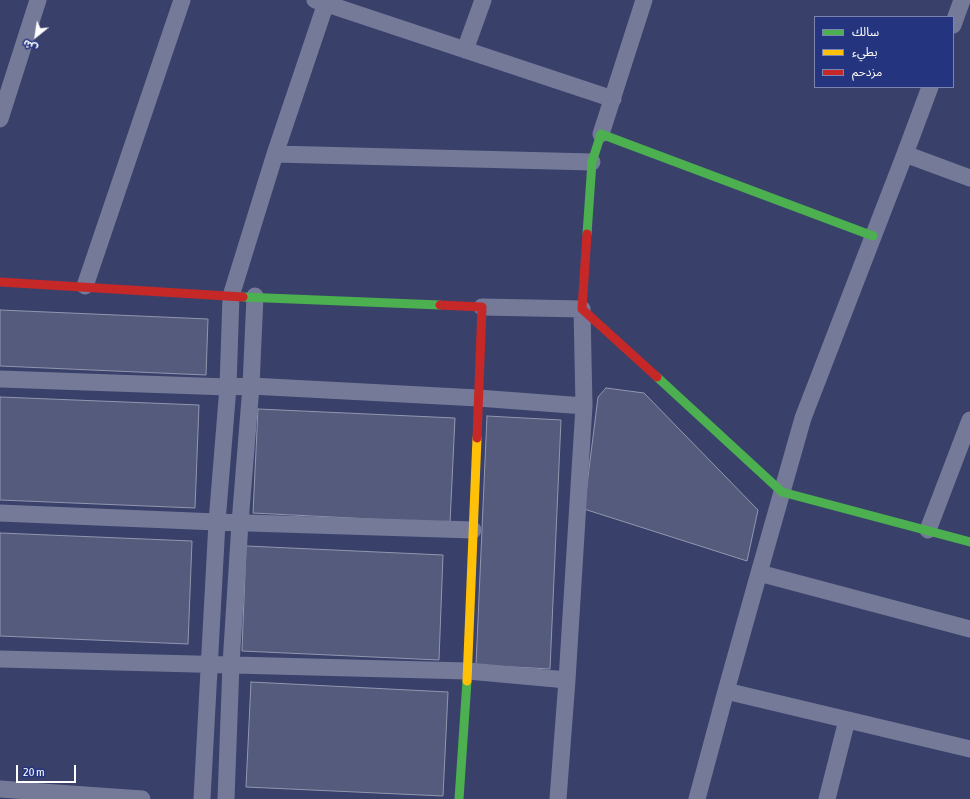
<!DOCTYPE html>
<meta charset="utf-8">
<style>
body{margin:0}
#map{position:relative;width:970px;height:799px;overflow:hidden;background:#39416a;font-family:"Asap Condensed","Noto Sans Arabic",sans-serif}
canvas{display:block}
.legend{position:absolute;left:814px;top:16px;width:140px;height:72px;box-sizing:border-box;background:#24347f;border:1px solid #7c85b2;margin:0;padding:5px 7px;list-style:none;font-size:12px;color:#fff}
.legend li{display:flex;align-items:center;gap:8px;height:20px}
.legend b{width:20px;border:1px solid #7c85b2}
.north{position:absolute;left:16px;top:16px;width:40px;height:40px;-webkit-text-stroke:3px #24347f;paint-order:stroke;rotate:210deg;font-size:11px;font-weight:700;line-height:16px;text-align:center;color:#fff}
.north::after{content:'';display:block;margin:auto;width:14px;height:18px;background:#fff;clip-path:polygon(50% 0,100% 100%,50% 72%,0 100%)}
.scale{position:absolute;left:16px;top:765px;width:60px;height:18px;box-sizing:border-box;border:2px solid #fff;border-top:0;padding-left:5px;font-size:12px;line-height:14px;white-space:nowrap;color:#fff;-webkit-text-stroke:3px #24347f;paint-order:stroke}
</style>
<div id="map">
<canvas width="970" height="799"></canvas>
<ul class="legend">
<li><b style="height:5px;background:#4caf50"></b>سالك</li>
<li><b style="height:5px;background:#ffc107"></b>بطيء</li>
<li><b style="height:5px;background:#c62828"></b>مزدحم</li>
</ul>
<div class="north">ش</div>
<div class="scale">20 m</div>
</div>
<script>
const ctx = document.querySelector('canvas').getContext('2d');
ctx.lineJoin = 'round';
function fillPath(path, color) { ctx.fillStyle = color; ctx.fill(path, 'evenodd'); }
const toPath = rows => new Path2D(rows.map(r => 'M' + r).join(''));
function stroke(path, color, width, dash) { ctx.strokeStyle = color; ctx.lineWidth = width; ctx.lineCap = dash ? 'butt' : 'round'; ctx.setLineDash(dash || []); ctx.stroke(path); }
const building = toPath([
 [0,310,208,319,206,375,0,366,0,310],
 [606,388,644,393,758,510,747,561,584,509,598,397,606,388],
 [0,397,199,405,195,508,0,500,0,397],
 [258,409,455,418,450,523,253,513,258,409],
 [487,416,561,420,550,669,476,665,487,416],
 [0,533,192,541,188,644,0,636,0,533],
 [246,546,443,555,439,660,242,651,246,546],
 [251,682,448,692,443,796,246,787,251,682]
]);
const street = toPath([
 [315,0,613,99],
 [953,25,962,0],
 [465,50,483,0],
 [930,87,905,154,970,178],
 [0,119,38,0],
 [601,134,644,0],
 [275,154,592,162],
 [905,154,803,418,759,573,970,629],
 [85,286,182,0],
 [0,379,228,387,251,386,478,398,584,406,582,309,482,307],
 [0,513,217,522,473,530],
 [928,530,970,420],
 [759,573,726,691,970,749],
 [0,659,468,671,567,680,558,799],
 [567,680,584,406],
 [0,789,142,799],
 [202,799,217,522,228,387,231,296,275,154,327,0],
 [226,799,231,664,240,523,251,386,255,296],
 [697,799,726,691],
 [827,799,847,720]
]);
const fast = toPath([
 [587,234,592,162,601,134,873,236],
 [243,297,440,305],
 [657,377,782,492,970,542],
 [459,799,467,681]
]);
const slow = toPath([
 [467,681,477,438]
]);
const jam = toPath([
 [587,234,582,309,657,377],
 [0,282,243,297],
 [440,305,482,307,477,438]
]);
fillPath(building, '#545b7c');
stroke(building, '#9297af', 1);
stroke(street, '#747a98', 17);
stroke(fast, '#4caf50', 9);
stroke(slow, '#ffc107', 9);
stroke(jam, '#c62828', 9);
</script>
